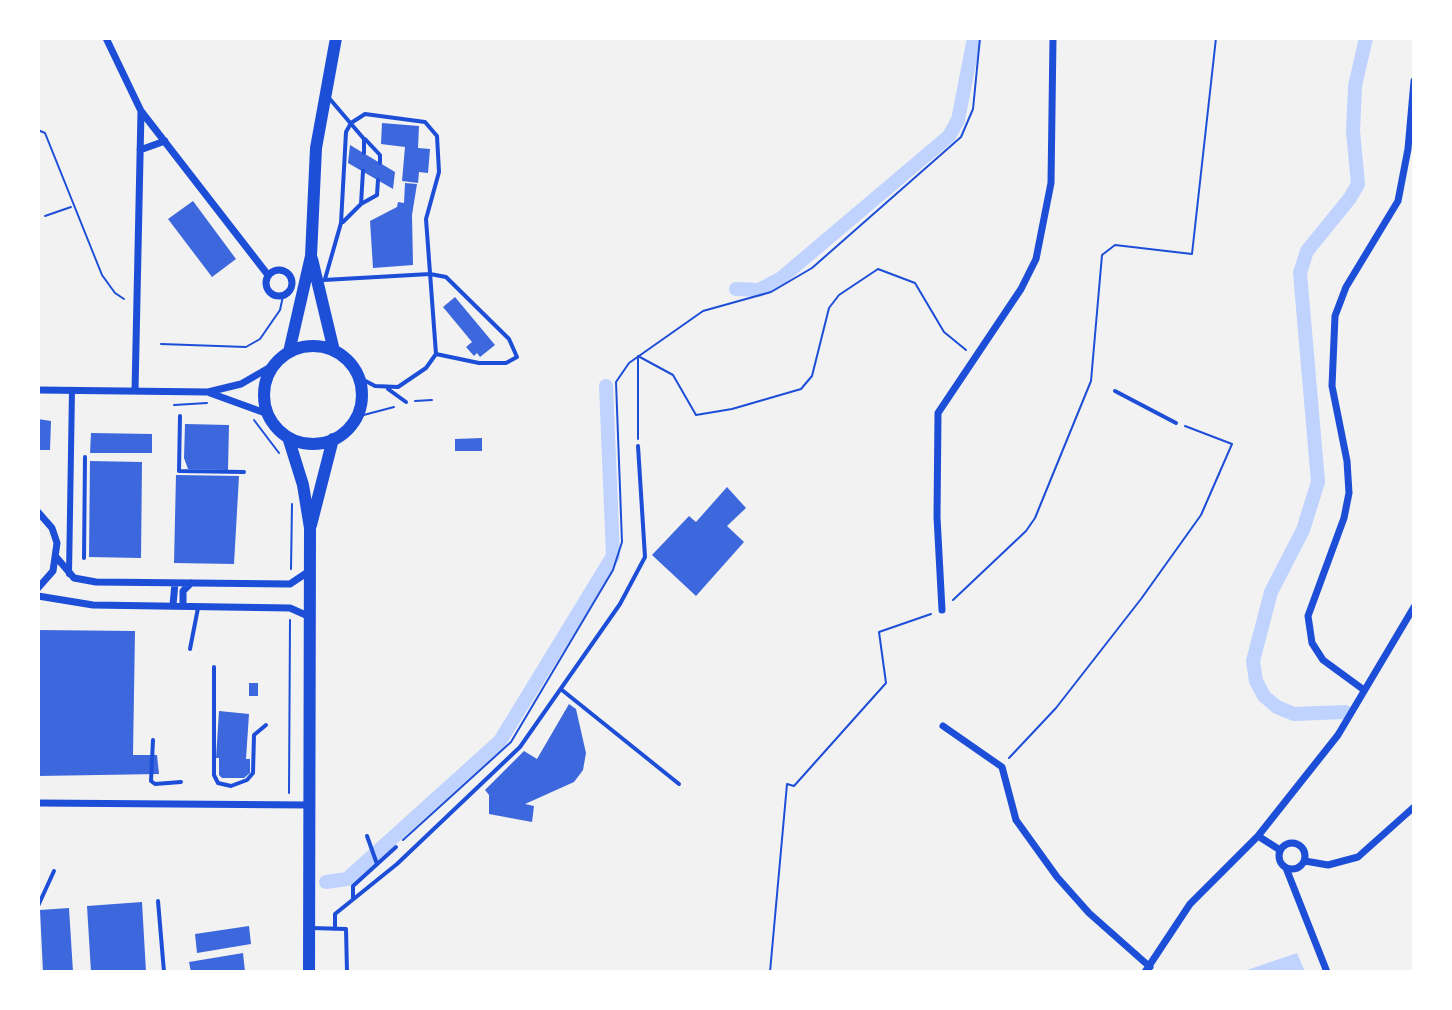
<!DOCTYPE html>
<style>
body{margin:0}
#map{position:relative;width:1452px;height:1010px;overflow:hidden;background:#f2f2f2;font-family:"Asap Condensed",sans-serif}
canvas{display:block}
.frame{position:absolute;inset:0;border:40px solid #fff;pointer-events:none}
</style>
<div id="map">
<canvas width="1452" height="1010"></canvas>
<div class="frame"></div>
</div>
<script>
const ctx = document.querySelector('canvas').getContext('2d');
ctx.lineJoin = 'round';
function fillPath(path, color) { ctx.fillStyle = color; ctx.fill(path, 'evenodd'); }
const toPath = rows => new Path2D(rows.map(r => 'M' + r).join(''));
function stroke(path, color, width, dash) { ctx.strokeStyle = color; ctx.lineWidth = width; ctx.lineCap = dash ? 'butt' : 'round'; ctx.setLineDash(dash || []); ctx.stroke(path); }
const water = toPath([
 [1297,953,1305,972,1244,971]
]);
const canal = toPath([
 [736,289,759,290,780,279,949,136,958,120,974,38],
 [1345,712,1294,714,1277,707,1264,696,1256,681,1253,661,1271,592,1303,530,1318,482,1300,273,1307,251,1350,198,1358,184,1353,131,1355,86,1366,38],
 [326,882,347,879,500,741,613,556,606,386]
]);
const building = toPath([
 [382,123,419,126,418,148,430,149,428,173,419,172,418,183,402,181,405,147,381,144],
 [350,145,395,172,393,189,348,163],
 [405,183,417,184,412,215,413,265,373,268,370,221,397,207,398,202,404,203],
 [193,201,236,259,212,277,168,219],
 [455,297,495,345,480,357,477,353,474,356,466,347,472,342,443,307],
 [38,419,51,421,50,450,38,450],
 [185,424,229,425,228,470,188,469,184,458],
 [91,433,152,434,152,453,90,453],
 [482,438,482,451,455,451,455,439],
 [90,461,142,462,141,558,89,557],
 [176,475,239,476,234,564,174,563],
 [727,487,746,508,727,526,744,542,696,596,652,555,689,516,696,522],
 [38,630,135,631,133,755,157,755,159,774,38,776],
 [249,683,258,683,258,696,249,696],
 [569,704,576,709,586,753,583,770,574,782,525,804,534,806,532,822,489,814,489,795,485,790,524,751,537,759],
 [219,711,249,714,246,759,250,759,250,773,244,778,222,778,219,775,219,758,216,758],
 [142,902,146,972,91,972,87,906],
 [69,908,73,972,43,972,40,910],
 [249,926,251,944,197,953,195,934],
 [243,953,245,972,191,972,189,962]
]);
const path = toPath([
 [38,130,45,133,102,275,115,293,124,299],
 [45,216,71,207],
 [161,344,246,347,260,339,280,310,283,296],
 [415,401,432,400],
 [174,405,207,403],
 [356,417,394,407],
 [254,420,279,453],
 [638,439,638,356,673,375,696,415,732,409,801,389,812,376,829,308,839,295,878,269,915,283,944,332,966,350],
 [291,569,292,504],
 [953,600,1026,531,1035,518,1091,381,1102,255,1115,245,1192,254,1216,38],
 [1009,758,1056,708,1141,599,1201,515,1232,444,1185,426],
 [289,793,290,620],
 [403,840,511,742,613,570,622,542,616,382,629,363,703,311,771,292,812,268,961,137,973,109,980,38],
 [770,972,787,784,794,786,886,683,879,632,931,614]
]);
const service = toPath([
 [329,98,364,139,364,153],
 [365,139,380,155,380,163],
 [361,204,377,195,378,180],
 [343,222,361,204,363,171],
 [325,279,341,223,346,132,351,123,365,114,425,122,437,136,439,172,426,219,436,354,426,368,398,387,375,386,358,377],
 [324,280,430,274,446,277,509,339,517,357,506,363,479,363,436,354],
 [388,389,406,402],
 [1115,391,1176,423],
 [180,416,179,471,244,472],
 [84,558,85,457],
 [190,649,198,608],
 [214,667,214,775,218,783,231,786,247,780,253,773,254,735,266,725],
 [562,690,679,784],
 [153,740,151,781,155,784,181,782],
 [367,836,377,864],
 [353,898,353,886,396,847],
 [158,901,164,972],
 [38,906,54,871],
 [311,928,346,929,347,972],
 [335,929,335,914,397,864,520,747,620,604,645,557,638,446]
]);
const pedestrian = toPath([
 [69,574,72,390]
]);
const minor = toPath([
 [106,38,141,111,268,275],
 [140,150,165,141],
 '266 283a13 13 0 1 1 26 0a13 13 0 1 1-26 0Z',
 [38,390,208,392,241,384,274,365],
 [135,391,141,111],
 [210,393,268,414],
 [38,512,52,528,57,543,53,571,38,588],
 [57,558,74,578,96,582,290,584,308,572],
 [38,596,93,605,290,608,308,616],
 [173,605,175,583],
 [183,605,183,591,191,583],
 [942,610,937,517,938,413,1021,289,1036,259,1051,183,1053,38],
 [1364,690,1323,660,1312,643,1308,616,1344,518,1349,493,1347,461,1332,386,1335,316,1346,287,1398,201,1408,149,1414,81],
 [943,726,1002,767,1016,820,1057,877,1089,913,1150,967],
 [38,803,309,805],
 [1258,836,1280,850],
 '1279 856a13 13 0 1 1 26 0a13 13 0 1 1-26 0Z',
 [1305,861,1328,865,1358,857,1414,807],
 [1286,868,1327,972],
 [1145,972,1190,904,1258,836,1338,735,1414,607]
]);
const primary = toPath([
 [312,259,334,351],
 '264 395a49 49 0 1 1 98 0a49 49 0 1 1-98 0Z',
 [289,352,311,256,316,148,336,38],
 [288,437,303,485,310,528,309,972],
 [311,525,333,439]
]);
fillPath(water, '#bfd3fe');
stroke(canal, '#bfd3fe', 14);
fillPath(building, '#3d67dc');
stroke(path, '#1d4ed8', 2);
stroke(service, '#1d4ed8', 4);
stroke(pedestrian, '#1d4ed8', 6);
stroke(minor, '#1d4ed8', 7);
stroke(primary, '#1d4ed8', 12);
</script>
